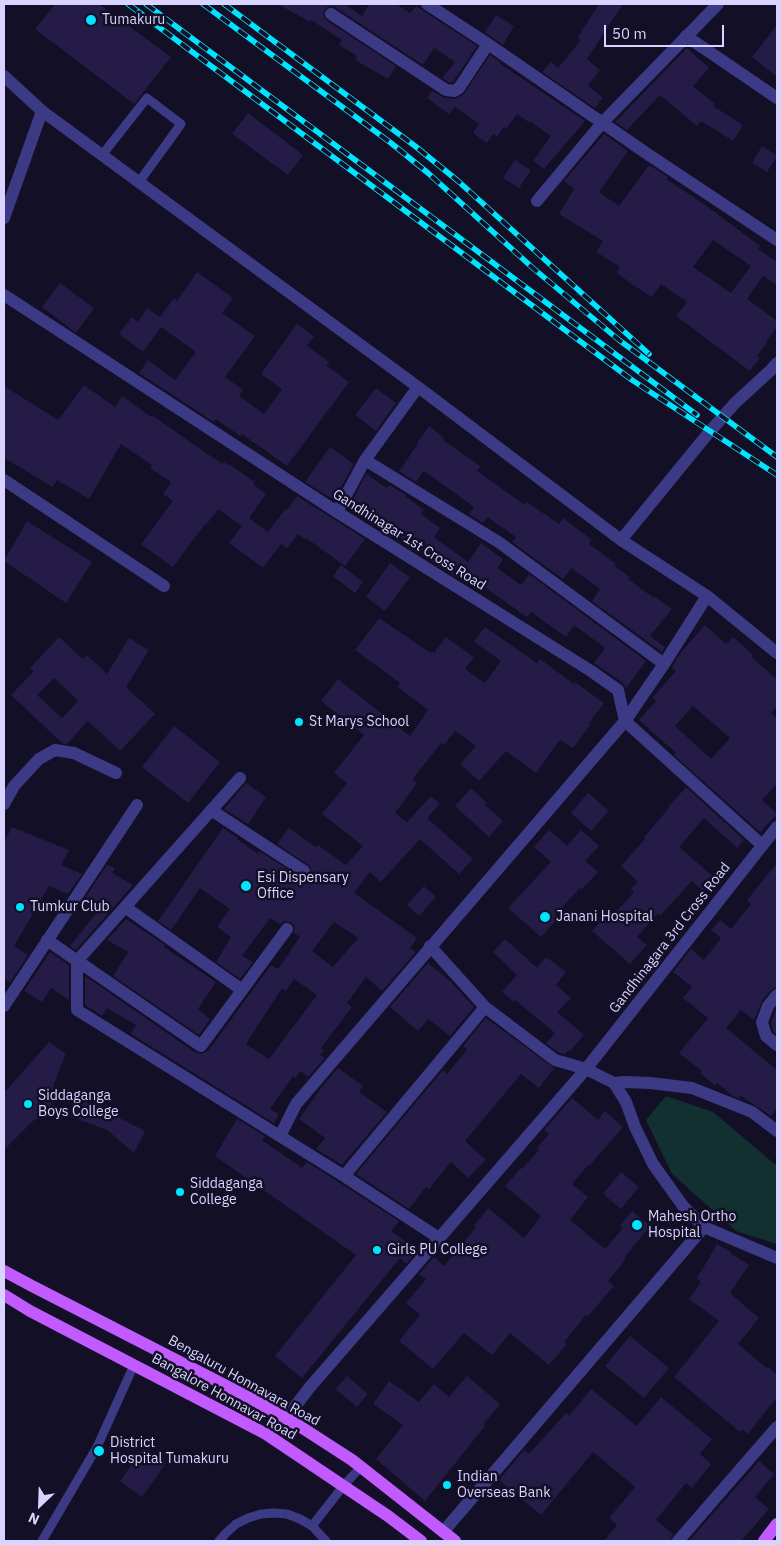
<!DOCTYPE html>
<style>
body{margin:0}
#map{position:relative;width:781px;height:1545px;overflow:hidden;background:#130f26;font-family:"IBM Plex Sans",sans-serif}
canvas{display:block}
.frame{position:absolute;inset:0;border:5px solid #d9d4ff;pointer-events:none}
.north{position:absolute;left:15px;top:1480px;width:50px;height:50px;-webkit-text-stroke:4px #130f26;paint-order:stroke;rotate:204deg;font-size:14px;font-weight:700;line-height:20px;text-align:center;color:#d9d4ff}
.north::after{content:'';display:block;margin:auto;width:18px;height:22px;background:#d9d4ff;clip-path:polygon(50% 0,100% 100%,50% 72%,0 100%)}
.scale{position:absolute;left:604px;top:25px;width:120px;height:22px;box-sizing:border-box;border:2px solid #d9d4ff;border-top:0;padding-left:6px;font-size:15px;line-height:18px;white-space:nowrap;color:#d9d4ff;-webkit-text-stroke:4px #130f26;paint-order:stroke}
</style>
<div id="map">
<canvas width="781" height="1545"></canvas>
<div class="frame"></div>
<div class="north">N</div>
<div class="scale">50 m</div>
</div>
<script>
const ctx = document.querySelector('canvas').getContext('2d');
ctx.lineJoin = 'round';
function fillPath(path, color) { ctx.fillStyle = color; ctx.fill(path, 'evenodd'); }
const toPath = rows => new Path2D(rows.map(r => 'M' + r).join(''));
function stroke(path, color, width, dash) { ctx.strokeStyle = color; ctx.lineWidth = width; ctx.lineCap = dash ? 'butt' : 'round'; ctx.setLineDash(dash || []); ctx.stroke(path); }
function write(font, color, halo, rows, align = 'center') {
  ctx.font = font + ' "IBM Plex Sans",sans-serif'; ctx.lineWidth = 5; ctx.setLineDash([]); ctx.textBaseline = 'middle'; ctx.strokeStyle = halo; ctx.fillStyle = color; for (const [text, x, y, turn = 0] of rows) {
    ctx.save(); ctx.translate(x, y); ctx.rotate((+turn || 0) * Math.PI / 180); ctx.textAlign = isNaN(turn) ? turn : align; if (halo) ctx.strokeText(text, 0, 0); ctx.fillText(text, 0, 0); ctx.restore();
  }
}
const green = toPath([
 [666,1096,713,1112,777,1166,777,1244,736,1231,672,1174,646,1120]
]);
const building = toPath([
 [55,4,99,4,171,57,134,104,35,29],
 [278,4,345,4,362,16,369,4,396,4,410,13,416,6,477,46,453,82,449,82,442,78,455,62,434,48,423,65,335,7,331,6,327,7,323,14,326,20,396,66,388,79,355,60,357,56,339,45,342,40,311,20,310,22],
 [599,4,623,4,587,59,600,70,588,86,603,98,595,108,542,72,551,62,558,68,581,40,577,38],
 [496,15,514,26,503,45,485,32],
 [777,25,777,77,752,57],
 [687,48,709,68,693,86,715,104,713,106,743,125,733,141,701,121,697,126,660,95,627,130,615,122],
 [490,55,500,62,499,63,585,121,544,169,533,161,551,136,531,122,530,123,517,114,506,129,504,127,497,137,493,134,487,143,473,133,479,124,455,107,449,114,427,98,432,91,445,98,454,99,463,95],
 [248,113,303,155,288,175,232,134],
 [604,134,628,151,599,192,619,206,649,165,668,177,666,179,704,204,760,246,758,249,777,262,777,285,763,276,747,299,777,321,777,326,766,342,767,343,757,356,760,358,750,371,676,316,687,302,661,284,652,297,630,283,616,272,620,267,596,252,603,241,559,214,574,189,564,181],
 [713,240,751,266,731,293,693,267],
 [762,146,777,156,767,172,752,163],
 [515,160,531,170,519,188,503,178],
 [197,272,233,298,222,313,255,336,225,377,243,390,239,396,264,414,282,389,261,374,297,324,314,336,307,346,329,362,326,365,349,382,287,466,242,434,240,436,216,419,214,422,139,373,148,360,175,380,196,352,161,327,143,352,119,334,132,317,138,322,147,308,160,317,174,298,177,301],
 [60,283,94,308,76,333,42,307],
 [84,385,115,407,122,396,150,416,153,416,222,464,224,462,228,465,229,464,255,482,253,484,266,494,249,518,268,532,286,508,287,510,297,496,365,539,345,566,306,538,305,539,298,534,287,548,281,544,263,568,229,543,242,526,218,509,206,525,205,524,173,567,141,544,173,501,163,494,171,482,150,468,152,465,121,444,89,499,57,480,53,487,4,458,4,386,58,420],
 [376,388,396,403,376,431,355,415],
 [429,426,444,438,443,440,480,466,477,471,525,505,527,502,559,524,563,518,592,540,589,544,616,564,614,566,630,577,628,579,654,598,655,597,672,609,650,636,665,647,662,652,592,601,600,589,571,568,563,579,512,542,516,537,493,521,488,517,483,523,469,514,474,507,424,471,416,482,399,471,418,444,417,443],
 [330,447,354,464,334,500,305,482],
 [366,474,387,488,389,485,406,495,405,496,424,510,421,514,440,528,434,537,468,562,481,543,503,559,497,568,521,585,529,574,646,661,626,688,623,683,594,663,605,648,574,625,566,637,531,612,527,617,483,586,480,590,456,573,454,576,426,558,427,557,400,536,397,540,348,509],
 [27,521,92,562,66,603,4,561],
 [390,563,410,577,385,611,366,597],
 [341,565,363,582,355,593,333,576],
 [379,618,431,653,432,651,434,653,446,637,474,657,465,669,485,683,501,661,474,642,485,627,537,663,540,659,574,684,575,682,604,703,589,723,591,724,573,748,560,740,536,773,506,751,479,781,460,764,476,746,455,731,444,745,441,743,412,780,417,783,395,813,407,822,431,796,440,804,427,818,473,859,459,874,420,839,381,882,370,872,354,893,417,938,410,948,416,952,382,991,366,977,347,1003,352,1007,321,1048,324,1050,320,1055,325,1058,308,1077,300,1071,296,1078,293,1076,270,1109,279,1114,274,1123,131,1034,136,1025,107,1008,102,1016,85,1005,85,976,196,1053,201,1054,208,1051,271,965,278,969,300,937,294,933,295,926,291,922,284,921,280,924,270,918,242,956,253,962,240,979,216,962,231,937,217,927,230,909,200,888,171,930,158,921,223,828,238,838,237,839,258,854,259,851,303,879,308,878,311,875,311,867,277,844,289,828,316,847,318,845,346,865,363,846,322,814,347,783,334,773,364,735,321,701,338,679,410,736,428,710,398,687,400,683,355,650],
 [334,922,358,938,333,967,312,951],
 [294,979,317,995,269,1059,246,1044,282,988,286,991],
 [705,625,726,644,733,637,753,655,752,657,777,680,777,706,771,713,777,719,777,784,762,800,777,814,760,832,674,755,676,753,639,720,656,701,652,698,676,671,672,667,682,651],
 [693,706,730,738,711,759,675,726],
 [59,637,83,659,87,655,107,674,129,638,149,650,126,687,155,714,120,751,88,721,67,744,62,743,11,695,34,671,30,668],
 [54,678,78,701,62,718,37,695],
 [174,726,220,762,188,803,142,767],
 [246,783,266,797,248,824,224,809],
 [686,787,744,840,737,848,704,818,679,847,716,879,704,892,692,881,660,916,658,913,637,937,647,945,630,964,592,931,609,912,613,915,634,892,631,889,638,882,621,866,645,839,644,837,669,808,668,807],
 [471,788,487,803,485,805,503,821,489,837,455,806],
 [588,793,609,811,591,831,571,813],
 [12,827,69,850,61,865,82,874,68,894,49,886,14,946,28,955,10,982,4,979,4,842],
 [549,830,567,846,581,830,599,846,585,861,598,872,581,890,580,888,555,915,558,918,541,937,508,908,551,862,534,847],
 [777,863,777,987,771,990,762,1001,754,1020,741,1010,726,1028,777,1070,777,1108,771,1116,741,1096,739,1098,733,1096,717,1083,715,1086,700,1073,702,1071,679,1053,708,1018,683,998,692,987,673,972,691,949,704,960,721,938,711,930,720,920,731,929,751,904,747,900],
 [107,865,115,868,112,873,133,885,76,950,70,946,101,907,84,900],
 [424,886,436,897,419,916,407,905],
 [126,919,165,945,164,947,216,982,198,1009,210,1019,199,1035,113,976,128,952,107,940],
 [505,939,537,968,546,957,566,972,556,985,571,998,557,1012,584,1035,570,1051,568,1050,565,1054,559,1053,546,1043,555,1033,515,1000,514,1002,502,992,517,975,493,952],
 [50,952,69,965,69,1000,51,988,42,1002,24,991],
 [428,963,449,980,474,1007,450,1036,428,1019,418,1031,390,1007],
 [777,1008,777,1035,773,1031,771,1022],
 [486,1018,554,1068,539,1088,521,1074,465,1141,486,1160,468,1178,451,1162,429,1189,426,1187,409,1209,356,1174,443,1070,447,1074,467,1050,463,1046],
 [49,1042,66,1054,54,1083,50,1115,34,1120,4,1150,4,1093],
 [338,1068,363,1086,359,1092,387,1112,342,1165,316,1149,325,1138,299,1119,322,1087],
 [572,1098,598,1120,605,1111,623,1127,589,1166,588,1165,572,1184,588,1197,570,1220,605,1249,623,1228,620,1226,632,1211,650,1226,624,1258,626,1259,608,1281,614,1286,588,1316,586,1315,564,1342,567,1344,549,1365,510,1333,492,1355,464,1333,433,1369,399,1341,420,1315,406,1303,426,1279,419,1274,434,1257,444,1266,476,1227,474,1226,488,1208,524,1238,541,1216,505,1186,521,1168,522,1169,539,1150,537,1148,549,1134,544,1130],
 [86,1101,145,1131,134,1153,107,1130,69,1116],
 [237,1119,265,1136,262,1140,302,1168,307,1162,399,1221,391,1231,418,1250,406,1264,400,1258,302,1378,275,1356,356,1255,215,1156],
 [621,1172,639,1187,621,1209,603,1194],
 [717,1244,731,1252,730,1253,749,1265,730,1293,759,1318,738,1344,767,1368,768,1367,777,1375,777,1397,748,1434,742,1429,740,1432,674,1377,719,1321,689,1299,701,1282,696,1278,702,1270],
 [630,1336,669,1368,644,1398,605,1366],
 [347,1376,368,1394,357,1407,335,1389],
 [467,1376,500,1404,483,1425,485,1426,425,1501,376,1459,403,1425,373,1404,389,1381,419,1402,434,1384,449,1397],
 [591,1389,637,1426,661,1397,712,1439,700,1454,711,1464,692,1488,686,1483,656,1520,673,1534,670,1541,604,1541,617,1525,609,1518,635,1487,593,1452,541,1515,499,1480,524,1450,529,1454,566,1413,569,1416],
 [144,1447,166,1463,142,1497,120,1481],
 [759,1461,774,1474,755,1497,769,1509,741,1541,689,1541]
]);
const service = toPath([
 [102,155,147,98,181,124,139,182],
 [312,1526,344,1485,361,1467],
 [42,1541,97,1447,134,1365],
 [219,1541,226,1533,236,1524,248,1518,261,1514,274,1513,287,1514,300,1519,312,1526,326,1541]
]);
const minor = toPath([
 [427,4,488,44,649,155,777,240],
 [331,14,446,90,454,91,459,88,488,44],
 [686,36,777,98],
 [42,111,418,387,621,540,707,596,777,653],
 [537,201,602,123,718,4],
 [4,295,337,512,591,671,618,690,625,721,762,845],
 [365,460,500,543,664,664],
 [4,480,164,586],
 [337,512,365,460,418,387],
 [621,540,706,436,735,403,771,370,777,363],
 [240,778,77,961,77,1010,344,1176],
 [4,804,14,786,39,759,55,750,74,753,116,773],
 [211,810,304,871],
 [125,907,242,990],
 [47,940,201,1046,287,929],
 [430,946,485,1007],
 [777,995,768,1006,762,1022,766,1036,777,1045],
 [4,1006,137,805],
 [614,1083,625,1082,650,1083,692,1088,752,1112,777,1131],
 [280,1136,296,1104,625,721,664,664,707,596],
 [439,1238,344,1176,485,1007,555,1060,586,1069,777,827],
 [286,1418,310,1387,586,1069,614,1083,626,1102,635,1127,653,1164,683,1206,704,1227,777,1258],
 [443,1532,704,1227],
 [678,1541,777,1427]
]);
const tertiary = toPath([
 [4,76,42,111,4,218]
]);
const primary = toPath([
 [4,1271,32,1286,252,1399,301,1427,352,1460,455,1541],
 [4,1295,30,1311,266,1434,388,1516,421,1541],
 [764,1541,777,1524]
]);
const rail = toPath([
 [128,4,632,380,777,475],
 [146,4,697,415],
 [203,4,391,143,428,173,534,269,619,340,777,457],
 [224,4,415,146,458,181,649,354]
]);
const markers = [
 [91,20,6,"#00e5ff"],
 [299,722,5,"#00e5ff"],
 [246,886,6,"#00e5ff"],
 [20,907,5,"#00e5ff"],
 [545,917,6,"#00e5ff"],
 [28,1104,5,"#00e5ff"],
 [180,1192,5,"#00e5ff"],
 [637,1225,6,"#00e5ff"],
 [377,1250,5,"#00e5ff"],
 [99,1451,6,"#00e5ff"],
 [447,1485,5,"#00e5ff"]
];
const poiNames = [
 ["Tumakuru",102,20],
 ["St Marys School",309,722],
 ["Esi Dispensary",257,878],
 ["Office",257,894],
 ["Tumkur Club",30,907],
 ["Janani Hospital",556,917],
 ["Siddaganga",38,1096],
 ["Boys College",38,1112],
 ["Siddaganga",190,1184],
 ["College",190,1200],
 ["Mahesh Ortho",648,1217],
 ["Hospital",648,1233],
 ["Girls PU College",387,1250],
 ["District",110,1443],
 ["Hospital Tumakuru",110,1459],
 ["Indian",457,1477],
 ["Overseas Bank",457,1493]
];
const streetNames = [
 ["Gandhinagar 1st Cross Road",409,540,32],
 ["Gandhinagara 3rd Cross Road",670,938,-52],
 ["Bengaluru Honnavara Road",244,1381,29],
 ["Bangalore Honnavar Road",224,1397,29]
];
fillPath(green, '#12302f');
fillPath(building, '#241b47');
stroke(service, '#3d3a85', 9);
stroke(minor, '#3d3a85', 12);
stroke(tertiary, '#3d3a85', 12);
stroke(primary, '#c25bff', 12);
stroke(rail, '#00e5ff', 5.5);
stroke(rail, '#130f26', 4, [11]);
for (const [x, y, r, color] of markers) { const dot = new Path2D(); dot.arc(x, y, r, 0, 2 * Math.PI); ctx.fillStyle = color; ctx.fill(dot); stroke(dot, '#130f26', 2); }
write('14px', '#d9d4ff', '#130f26', poiNames, 'left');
write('14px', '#d9d4ff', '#130f26', streetNames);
</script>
